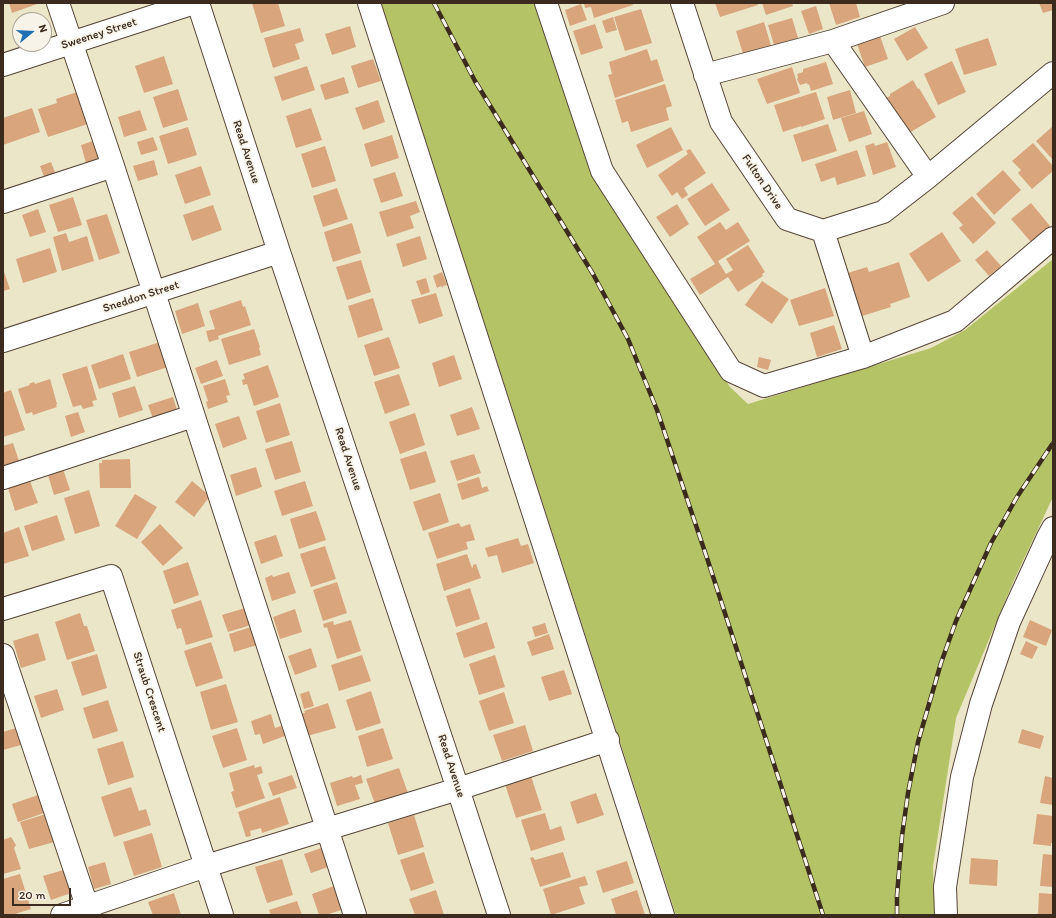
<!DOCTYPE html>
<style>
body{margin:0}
#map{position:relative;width:1056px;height:918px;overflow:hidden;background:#ece6c9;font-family:Itim,sans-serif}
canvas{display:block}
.frame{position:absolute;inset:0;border:4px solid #3b2a1e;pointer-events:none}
.north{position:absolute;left:12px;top:12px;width:40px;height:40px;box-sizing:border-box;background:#f7f3e8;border:1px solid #aca397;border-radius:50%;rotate:72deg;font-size:11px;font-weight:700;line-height:16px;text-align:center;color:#3b2a1e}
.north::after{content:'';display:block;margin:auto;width:14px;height:18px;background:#1f6fb2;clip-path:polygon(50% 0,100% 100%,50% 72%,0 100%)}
.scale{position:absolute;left:12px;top:888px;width:59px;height:18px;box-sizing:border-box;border:2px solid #3b2a1e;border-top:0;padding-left:5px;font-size:12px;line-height:14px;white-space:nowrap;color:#3b2a1e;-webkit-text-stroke:3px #f7f3e8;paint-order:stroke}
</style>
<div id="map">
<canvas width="1056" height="918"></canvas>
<div class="frame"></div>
<div class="north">N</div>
<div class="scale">20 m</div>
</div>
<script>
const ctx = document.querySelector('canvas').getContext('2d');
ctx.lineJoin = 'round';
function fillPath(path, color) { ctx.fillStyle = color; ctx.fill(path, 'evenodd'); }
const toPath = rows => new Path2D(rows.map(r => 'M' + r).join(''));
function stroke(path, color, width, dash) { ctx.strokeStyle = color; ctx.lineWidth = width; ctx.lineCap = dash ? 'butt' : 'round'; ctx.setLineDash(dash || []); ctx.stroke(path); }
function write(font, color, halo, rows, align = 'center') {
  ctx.font = font + ' Itim,sans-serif'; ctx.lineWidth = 3.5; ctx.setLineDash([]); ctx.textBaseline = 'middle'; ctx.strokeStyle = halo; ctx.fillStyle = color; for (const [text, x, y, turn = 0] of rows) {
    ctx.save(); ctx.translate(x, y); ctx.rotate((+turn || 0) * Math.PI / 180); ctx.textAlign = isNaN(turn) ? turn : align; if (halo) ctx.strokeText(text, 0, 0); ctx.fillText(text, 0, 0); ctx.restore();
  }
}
const green = toPath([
 [381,3,537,3,598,185,730,387,748,404,931,348,965,330,1053,259,1053,497,1014,580,956,718,933,867,935,915,676,915]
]);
const building = toPath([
 [9,3,40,3,12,13],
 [252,3,278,3,285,26,261,33],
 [584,3,632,3,633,5,594,18,591,7,585,8],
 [715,3,758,3,758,5,720,17],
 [762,3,792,3,793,6,766,15],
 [829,3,856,3,860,17,836,25],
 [1039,3,1053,3,1053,10,1043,13],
 [581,4,587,20,570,26,565,10],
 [816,6,823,29,809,34,801,11],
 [641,9,652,43,625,51,614,17],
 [613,17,617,30,606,33,602,21],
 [792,18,798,38,774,45,768,25],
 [764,22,772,49,744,57,736,31],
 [595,24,603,48,581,55,573,31],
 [350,26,356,47,332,55,325,34],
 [915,27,928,48,907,61,894,39],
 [300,28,304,41,295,44,300,59,273,68,264,38],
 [880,36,888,59,865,67,857,44],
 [988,38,997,65,964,75,955,49],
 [647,49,651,61,657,59,664,81,615,98,608,75,612,74,609,62],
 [164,56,173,84,144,93,135,66],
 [373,59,381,81,358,88,351,66],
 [952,61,966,92,938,105,924,74],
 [826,62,833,84,811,91,809,84,808,85,807,83,800,85,797,79,798,78,797,74,803,72,803,69],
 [307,66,315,90,282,101,274,77],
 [792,67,800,93,767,104,757,79],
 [344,77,349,93,325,100,320,85],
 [913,80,918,89,919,88,936,117,909,133,886,98,890,96,890,94],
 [665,84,672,106,666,108,669,120,631,132,628,121,622,123,615,100],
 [178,89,188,120,163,128,153,97],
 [850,90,856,113,833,120,827,97],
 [77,92,88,124,48,137,38,109,57,103,56,99],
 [816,92,825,119,801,127,801,126,783,132,774,105],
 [378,100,385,122,363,130,355,108],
 [32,108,40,132,3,145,3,118],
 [311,108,322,140,296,148,286,116],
 [140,110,147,130,124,137,118,117],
 [864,111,872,134,849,142,841,118],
 [828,124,837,151,802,162,793,135],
 [1053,126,1053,160,1036,141],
 [188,127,197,155,168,164,159,136],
 [671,127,683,150,647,168,636,145],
 [392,135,399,158,371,167,364,144],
 [153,137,158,150,141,155,137,142],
 [96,140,103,162,87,167,81,145],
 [887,142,896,167,873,175,865,146,874,143,875,146],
 [1033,143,1053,166,1053,171,1032,189,1018,173,1021,170,1012,161],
 [325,146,336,181,312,188,301,154],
 [690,149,706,173,684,188,688,195,682,199,677,192,672,196,658,175,688,154,686,151],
 [857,150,866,176,837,185,835,177,821,182,815,164],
 [154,160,158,175,138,181,133,166],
 [51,162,56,175,45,179,40,166],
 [201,166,211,195,185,204,175,175],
 [1003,170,1021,190,994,215,976,194],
 [395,172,403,196,381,203,373,179],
 [712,183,730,210,705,226,687,199],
 [337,188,348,219,323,227,313,196],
 [972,196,996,223,973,244,959,228,963,225,952,213],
 [73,197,82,225,58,232,49,205],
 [416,201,420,212,410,216,414,228,387,237,379,212],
 [1031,203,1050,226,1031,242,1011,219],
 [677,204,689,224,670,237,656,217],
 [213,205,222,230,192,241,183,215],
 [38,209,46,232,30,237,22,215],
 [107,214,120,253,99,260,86,220],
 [720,222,726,230,738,222,750,241,718,261,726,274,733,270,726,259,748,245,765,272,762,274,763,276,738,292,728,277,700,295,690,279,715,264,697,237],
 [352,223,361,253,333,262,324,232],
 [942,232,961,261,928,282,909,254],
 [66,233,69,242,87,236,94,261,62,271,53,237],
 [420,236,427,259,403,267,396,244],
 [50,248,57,272,23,283,16,259],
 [987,250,1001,266,989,276,975,260],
 [361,260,371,292,347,300,336,267],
 [899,262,910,297,890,304,891,307,862,316,848,273,867,267,869,272],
 [3,269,10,289,3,291],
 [442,272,447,285,443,286,443,288,441,286,437,288,433,276],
 [426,278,430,292,421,295,416,281],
 [762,281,789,299,772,324,745,305],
 [825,288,834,316,799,326,790,300],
 [436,293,443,316,419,324,411,300],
 [373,298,383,330,358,338,348,306],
 [241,300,243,307,245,306,251,325,218,336,219,339,209,342,206,331,215,329,209,311],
 [198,303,205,326,182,334,175,311],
 [834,325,842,349,817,357,810,333],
 [254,329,260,347,259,348,261,355,229,365,221,339],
 [389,337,400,368,374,376,364,345],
 [160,342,168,367,137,377,129,352],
 [123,354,131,379,99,389,91,365],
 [454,355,462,379,439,387,432,363],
 [759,357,771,360,768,370,757,367],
 [217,360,223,376,201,384,195,368],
 [268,365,279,397,254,406,247,384,243,385,242,380,245,379,243,374],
 [87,366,97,400,92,401,94,406,83,409,81,405,73,407,62,374],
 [399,374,410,405,385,414,374,382],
 [50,379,57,404,56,405,57,407,33,415,32,412,26,414,18,389,30,385,29,384,34,382,35,384],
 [225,379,230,395,226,396,228,402,208,409,206,402,208,401,203,386],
 [135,386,143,410,119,418,112,393],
 [11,390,25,430,3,437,3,393],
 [173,397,178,413,154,421,148,405],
 [280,403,290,435,266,443,256,411],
 [472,407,480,429,457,436,450,415],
 [78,412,85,432,71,437,65,416],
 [415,413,425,445,400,454,389,422],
 [239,416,247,439,223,448,215,424],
 [292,441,301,472,275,480,265,449],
 [13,443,20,464,3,469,3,446],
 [426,451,436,482,410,490,400,459],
 [474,454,481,473,457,481,450,461],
 [130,459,131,488,100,488,99,463,102,463,102,460],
 [62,466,70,490,54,495,47,472],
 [256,467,262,487,236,496,230,475],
 [479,477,482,488,487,486,489,491,462,500,457,484],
 [30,481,38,503,15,511,8,488],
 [192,481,210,496,194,517,175,502],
 [305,481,313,506,282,516,274,491],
 [89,490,100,526,75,534,64,498],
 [440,493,449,522,423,531,413,502],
 [135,494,157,507,137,539,115,526],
 [316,511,326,540,299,549,290,519],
 [57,515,65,540,32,551,24,526],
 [459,523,461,527,470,524,475,540,466,542,468,549,437,559,428,533],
 [160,524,183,548,163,566,141,542],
 [19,527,29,556,3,564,3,533],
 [276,535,283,556,261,564,254,542],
 [518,538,521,546,528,544,534,563,502,573,497,555,488,557,485,548],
 [325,546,336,579,311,587,300,554],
 [467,554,472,568,473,567,473,565,476,564,481,578,444,591,436,564],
 [188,562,199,595,174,604,163,571],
 [289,572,296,593,272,601,265,578,272,575,273,577],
 [337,582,347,613,323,621,313,590],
 [470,588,480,619,456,627,446,596],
 [201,600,213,637,186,645,181,628,177,629,171,610],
 [245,608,251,625,228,632,222,615],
 [295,609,302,632,280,639,273,617],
 [80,613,84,626,87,626,95,651,67,660,55,622],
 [351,620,361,651,337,659,327,627,324,628,323,624,333,621,334,625],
 [1030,620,1052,630,1046,646,1023,637],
 [487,622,495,648,464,658,456,633],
 [545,623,548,633,535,637,532,627],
 [251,627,257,645,234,652,229,634],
 [38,633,46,660,21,668,13,641],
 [549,634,554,649,532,656,527,642],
 [1026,641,1038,647,1032,659,1020,654],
 [211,642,223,678,196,687,184,651],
 [311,648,317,667,295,675,288,656],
 [97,654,107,688,82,696,71,662],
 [362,655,371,681,339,691,331,665],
 [495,655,505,687,479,695,469,664],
 [564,670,572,694,549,701,541,677],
 [226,684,238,722,211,730,200,692],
 [57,689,64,710,41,718,34,696],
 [309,691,314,706,304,709,300,694],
 [371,691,381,723,356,731,346,700],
 [504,692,514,723,489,731,479,701],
 [108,700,118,731,93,739,83,708],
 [328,703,336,728,307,736,300,714,305,713,304,711],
 [271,714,275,728,281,726,285,736,263,744,260,734,255,735,251,721],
 [525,725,533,751,502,761,493,735],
 [16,728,21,745,3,750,3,732],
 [237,728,247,760,223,768,212,736],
 [383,728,393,759,367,767,358,736],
 [1022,729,1044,736,1040,749,1018,743],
 [123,741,134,777,108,785,97,749],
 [254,765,255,768,261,766,263,773,257,775,265,798,236,808,231,792,234,791,229,773],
 [399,768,408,793,375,804,366,779],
 [292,775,297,788,273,796,268,783],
 [361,775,363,783,355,785,360,799,337,806,330,783,352,776,353,778],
 [531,776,542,810,516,818,505,784],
 [1045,776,1053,778,1053,805,1040,803],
 [131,787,139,811,146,809,151,825,114,837,101,797],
 [596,793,604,815,577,824,570,802],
 [38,795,44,813,18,822,12,804],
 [280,797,289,824,262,833,261,828,250,831,251,836,246,837,238,812],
 [49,813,58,841,29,849,20,822],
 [545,813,550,830,561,826,565,840,531,851,521,820],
 [1037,814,1053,816,1053,843,1051,843,1051,846,1033,844],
 [414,815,424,847,398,855,388,823],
 [152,833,162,867,134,876,123,842],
 [11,837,16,845,14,848,21,869,3,874,3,840],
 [327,846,334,865,311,873,304,854],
 [424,852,434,883,411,891,400,860],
 [563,852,571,877,540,887,530,858,533,857,535,860],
 [1043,854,1053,855,1053,887,1040,886],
 [971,858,998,860,997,886,969,884],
 [282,859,293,895,267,903,255,867],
 [627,861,634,883,603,893,596,871],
 [105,862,111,884,94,889,88,867],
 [67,869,74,892,51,900,43,876],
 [20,874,31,909,12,915,3,915,3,879],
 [585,876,588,885,579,887,585,904,551,915,543,889],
 [334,886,341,910,326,915,319,915,312,894],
 [436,890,444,915,415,915,409,899],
 [637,890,645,915,616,915,611,899],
 [174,893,181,915,153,915,148,902],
 [1039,893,1053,894,1053,915,1038,915],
 [297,901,302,915,271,915,269,910]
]);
const minor = toPath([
 [58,3,113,166,355,915],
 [198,3,279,252,458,789,499,915],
 [369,3,663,915],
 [546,3,602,171,731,371,764,386,863,357,955,321,1053,238],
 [682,3,721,122,787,219,823,231,883,212,928,177,1053,73],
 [833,41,928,177],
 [3,65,194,3],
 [705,75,833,41,943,3],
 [3,202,113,166],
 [823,231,863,357],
 [3,341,279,252],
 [3,478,193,416],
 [3,609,111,576,222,915],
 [3,655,90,915],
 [62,915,206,866,458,789,608,740],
 [946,915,945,887,962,777,981,704,1009,622,1048,537,1053,528]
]);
const rail = toPath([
 [434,3,475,81,593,274,628,339,657,410,708,561,823,915],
 [897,915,897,895,902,836,908,793,918,742,941,663,956,621,991,543,1017,497,1053,443]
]);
const streetNames = [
 ["Sweeney Street",99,34,-18],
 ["Read Avenue",246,152,72],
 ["Fulton Drive",762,182,56],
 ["Sneddon Street",141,297,-18],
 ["Read Avenue",348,459,72],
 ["Straub Crescent",149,692,72],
 ["Read Avenue",451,766,72]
];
fillPath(green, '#b3c366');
fillPath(building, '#d8a57c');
stroke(minor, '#564638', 24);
stroke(minor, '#fff', 22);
stroke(rail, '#3b2a1e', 4.5);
stroke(rail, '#f7f3e8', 3, [9]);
write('12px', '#3b2a1e', '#f7f3e8', streetNames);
</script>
